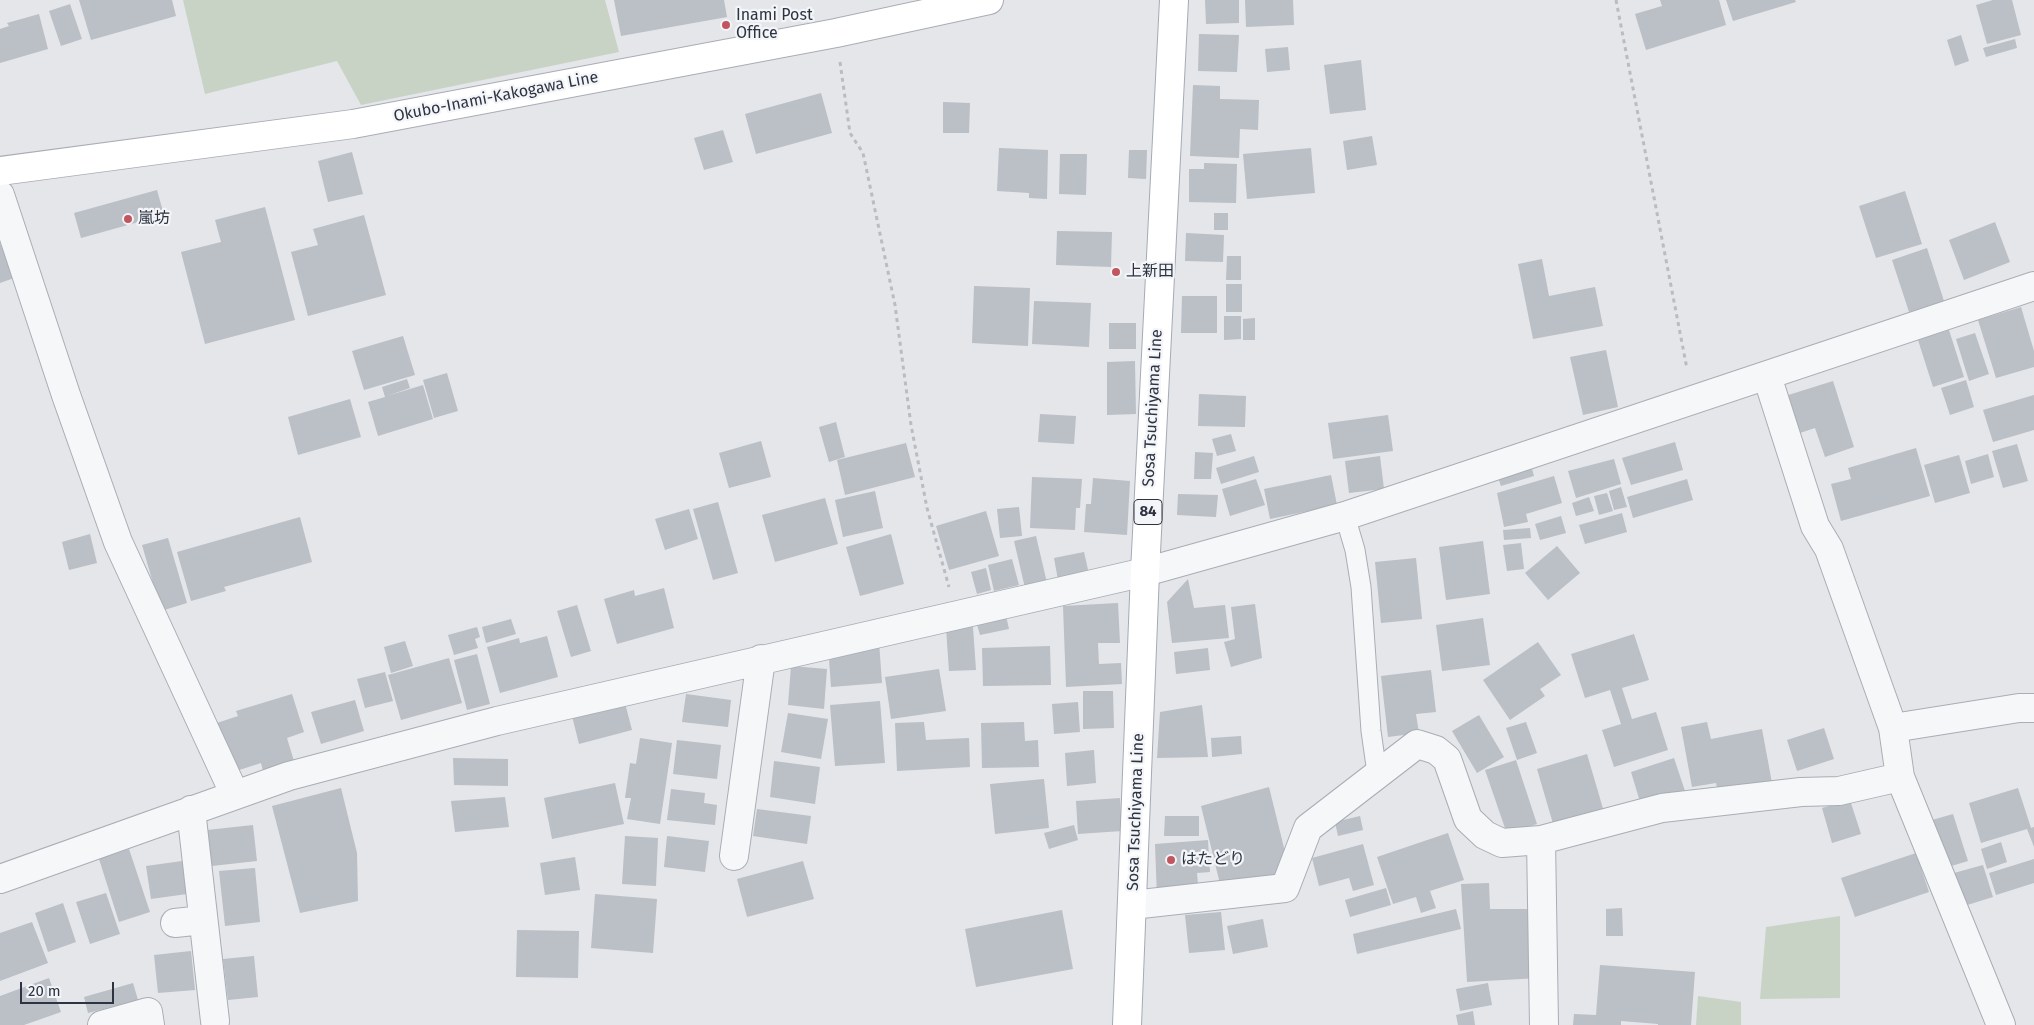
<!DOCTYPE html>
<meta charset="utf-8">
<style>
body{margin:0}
#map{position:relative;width:2034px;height:1025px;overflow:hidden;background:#e4e6ea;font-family:"Fira Sans",sans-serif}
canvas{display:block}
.scale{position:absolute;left:20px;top:982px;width:94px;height:22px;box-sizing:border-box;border:2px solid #2d3341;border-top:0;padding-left:6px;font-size:15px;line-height:18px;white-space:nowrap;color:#2d3341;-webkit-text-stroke:4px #f3f5f8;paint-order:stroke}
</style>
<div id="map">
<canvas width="2034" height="1025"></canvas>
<div class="scale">20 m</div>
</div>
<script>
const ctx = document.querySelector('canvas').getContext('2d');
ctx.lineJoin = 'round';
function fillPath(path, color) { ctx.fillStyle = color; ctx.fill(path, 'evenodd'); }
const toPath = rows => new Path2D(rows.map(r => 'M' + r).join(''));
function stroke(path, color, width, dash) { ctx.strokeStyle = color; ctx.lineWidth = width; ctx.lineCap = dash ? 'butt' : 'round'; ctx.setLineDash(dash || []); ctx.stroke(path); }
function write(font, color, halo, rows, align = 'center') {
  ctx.font = font + ' "Fira Sans","Noto Sans JP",sans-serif'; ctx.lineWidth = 4.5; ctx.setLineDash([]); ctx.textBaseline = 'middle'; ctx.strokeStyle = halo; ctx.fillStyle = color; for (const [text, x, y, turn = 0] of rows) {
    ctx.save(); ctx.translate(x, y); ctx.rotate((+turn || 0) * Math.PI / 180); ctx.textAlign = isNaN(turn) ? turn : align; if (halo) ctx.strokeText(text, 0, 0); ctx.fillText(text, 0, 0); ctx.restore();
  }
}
const green = toPath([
 [183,0,605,0,619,52,361,105,337,61,205,94],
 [1840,916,1840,998,1760,999,1766,927],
 [1698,996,1741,1002,1741,1025,1696,1025]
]);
const building = toPath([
 [79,0,172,0,176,16,91,40],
 [614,0,724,0,727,17,621,36],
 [1205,0,1239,0,1239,23,1206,24],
 [1245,0,1293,0,1294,25,1246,27],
 [1660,0,1719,0,1726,25,1646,50,1635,14,1662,6],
 [1726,0,1795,0,1796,2,1733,21],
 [1993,0,2012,0,2021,35,1987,44,1976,5],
 [70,4,82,39,61,46,49,11],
 [39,14,48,49,0,63,0,29,9,26,7,23],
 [1199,34,1239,35,1237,72,1198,71],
 [1961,35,1969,61,1955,66,1947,40],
 [2015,39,2017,48,1986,57,1983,48],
 [1288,47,1290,70,1267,72,1265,49],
 [1361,60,1366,110,1330,114,1324,65],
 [1193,85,1220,86,1220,99,1259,100,1258,130,1240,129,1239,158,1190,156],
 [821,93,832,133,756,154,745,114],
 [943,102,970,103,969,133,943,133],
 [723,130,733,162,704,170,694,138],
 [1372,136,1377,165,1347,170,1343,141],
 [999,148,1048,150,1047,199,1029,198,1029,193,997,191],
 [1311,148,1315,193,1247,199,1243,154],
 [1129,150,1147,150,1146,179,1128,178],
 [352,152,363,194,328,202,318,161],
 [1060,154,1087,154,1086,195,1059,194],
 [1204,163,1237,164,1236,203,1189,202,1189,169,1204,169],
 [157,190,164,215,81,238,74,213],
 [1905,191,1922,244,1876,258,1859,206],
 [265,207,295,320,205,344,181,252,221,242,215,220],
 [1214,213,1228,213,1228,230,1214,230],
 [364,215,386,295,308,316,291,252,318,245,313,229],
 [1995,222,2010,262,1964,280,1949,240],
 [1057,231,1112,232,1111,267,1056,265],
 [1186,233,1224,235,1223,262,1185,261],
 [0,243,14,278,0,283],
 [1927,248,1944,301,1909,312,1892,260],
 [1227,256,1241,256,1241,280,1226,280],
 [1542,259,1549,296,1595,287,1603,326,1533,339,1518,264],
 [1226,284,1242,284,1242,312,1226,312],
 [974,286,1030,288,1028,346,972,343],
 [1182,296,1217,296,1217,333,1181,333],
 [1034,301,1091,303,1089,347,1032,344],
 [2021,307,2034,351,2034,367,1996,378,1978,320],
 [1224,316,1241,316,1241,339,1224,340],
 [1255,318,1255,340,1243,340,1243,319],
 [1109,323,1136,323,1136,349,1109,349],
 [1949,330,1964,377,1933,387,1918,340],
 [1975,333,1989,374,1969,381,1956,339],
 [403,336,415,375,364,390,352,351],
 [1606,350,1618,407,1583,415,1570,357],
 [1135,361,1136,414,1107,415,1107,362],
 [447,373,458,411,434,418,423,380],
 [407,379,410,388,387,396,423,385,433,419,378,436,368,402,385,397,382,387],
 [1966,380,1974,407,1950,415,1941,388],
 [1833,381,1854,447,1825,457,1815,428,1794,435,1782,397],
 [1199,394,1246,396,1245,427,1198,426],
 [2034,395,2034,430,1993,442,1983,410],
 [350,399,361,437,298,455,288,417],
 [1040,414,1076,416,1074,444,1038,442],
 [1388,415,1393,451,1333,459,1328,423],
 [836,422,845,457,829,462,819,427],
 [1231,434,1236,451,1217,456,1212,439],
 [761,441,771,477,729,488,719,453],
 [1675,442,1683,470,1631,485,1622,458],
 [906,443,915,477,845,495,837,460],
 [2017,444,2028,481,2003,488,1992,451],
 [1916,448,1930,496,1841,521,1831,484,1851,479,1848,468],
 [1195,452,1213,453,1211,479,1194,479],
 [1988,454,1994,477,1971,484,1965,461],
 [1959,455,1970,493,1935,503,1924,465],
 [1254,456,1259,472,1221,484,1216,468],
 [1380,456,1384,489,1349,493,1345,461],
 [1614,459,1621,484,1576,498,1568,471],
 [1531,465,1534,476,1501,486,1497,475],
 [1331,475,1337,505,1270,519,1264,489],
 [1554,476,1562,503,1526,514,1528,522,1504,527,1497,493],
 [1032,477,1082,479,1080,508,1076,508,1075,530,1030,528],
 [1093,478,1130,481,1127,535,1084,532,1086,504,1091,504],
 [1256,479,1265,505,1230,516,1222,489],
 [1687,479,1693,500,1633,518,1627,497],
 [1621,487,1627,507,1614,510,1609,491],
 [875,491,883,528,843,537,835,500],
 [1607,493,1613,511,1599,515,1594,496],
 [1178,494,1218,495,1216,517,1177,515],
 [1589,497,1594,511,1576,516,1572,503],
 [825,498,838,544,775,562,762,515],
 [718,502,738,573,713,580,693,509],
 [1019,507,1022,536,1000,538,997,509],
 [689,509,698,539,665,550,655,519],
 [986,511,999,556,949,570,936,526],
 [1622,513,1627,532,1585,544,1579,525],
 [1561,516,1566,533,1540,540,1535,524],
 [300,517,312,562,224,587,226,591,191,601,177,552],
 [1530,528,1531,538,1504,540,1503,530],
 [90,534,97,563,69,570,62,542],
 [891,534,904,584,860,596,846,547],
 [1036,536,1047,583,1025,588,1014,541],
 [168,538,187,603,161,611,142,545],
 [1483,541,1490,594,1446,600,1439,547],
 [1521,543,1524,569,1507,571,1503,545],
 [1557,546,1580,573,1548,600,1525,573],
 [1084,552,1089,574,1058,580,1054,558],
 [1416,558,1422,619,1381,623,1375,562],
 [1012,559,1019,585,994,591,988,565],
 [986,568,991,590,977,594,971,572],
 [1188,579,1194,608,1225,605,1229,638,1172,643,1167,602],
 [664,588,674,628,617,644,604,599,634,590,635,596],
 [1118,603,1120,643,1098,643,1099,664,1121,663,1122,684,1066,687,1063,606],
 [1255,604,1262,658,1231,667,1224,642,1235,639,1231,607],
 [577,605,591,651,571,657,557,611],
 [1005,611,1009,629,980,635,975,618],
 [1483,618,1490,665,1442,671,1436,625],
 [511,619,516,634,486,643,482,627],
 [477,627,480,637,475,639,478,648,454,655,448,635],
 [973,627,976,670,949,671,946,628],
 [1634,634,1649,680,1622,688,1632,719,1656,712,1668,750,1614,767,1602,730,1621,724,1610,690,1585,698,1571,654],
 [547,636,558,677,500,693,487,647,519,638,520,643],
 [405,641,413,666,391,673,384,647],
 [879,642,882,683,831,687,828,645],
 [1538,642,1561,675,1540,689,1545,696,1510,720,1483,680],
 [1050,646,1051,685,983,686,982,648],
 [1208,648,1210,670,1176,674,1174,652],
 [477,654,490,704,467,710,454,660],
 [449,658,462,703,401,720,388,675],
 [791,666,827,669,824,709,788,705],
 [939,669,946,711,891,719,885,677],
 [1431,670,1436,712,1416,714,1419,733,1388,737,1381,676],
 [385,672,393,701,365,708,357,679],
 [1083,691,1113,691,1114,728,1083,729],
 [292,694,304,732,287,738,294,761,263,771,261,763,233,772,217,723,238,716,236,711],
 [686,694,731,700,728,727,682,722],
 [355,700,364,731,321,744,311,712],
 [880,701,885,763,835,766,830,705],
 [1078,702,1080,732,1054,734,1052,704],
 [625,703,632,730,579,744,572,716],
 [1202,705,1208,757,1157,758,1160,712],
 [788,713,828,719,821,759,781,752],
 [1479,715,1504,757,1477,773,1452,731],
 [924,722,926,740,969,738,970,767,897,771,895,723],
 [1024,722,1025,741,1038,740,1039,767,982,768,981,723],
 [1526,722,1537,753,1517,760,1506,728],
 [1707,722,1711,739,1762,729,1772,783,1718,793,1716,783,1692,787,1681,727],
 [1824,728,1834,759,1797,771,1787,740],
 [1241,736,1242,754,1212,757,1211,738],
 [640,738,672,743,660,824,627,819,631,798,625,798,630,763,636,764],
 [677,740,721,745,717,779,673,774],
 [1094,750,1096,783,1067,786,1065,753],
 [1587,754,1604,812,1554,827,1537,769],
 [453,758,508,759,508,786,454,785],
 [1674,758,1685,791,1641,805,1631,772],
 [1516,760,1537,824,1507,834,1485,770],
 [774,761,820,767,815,804,770,797],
 [1044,779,1049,828,995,834,990,784],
 [615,783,624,824,552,839,544,798],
 [1269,787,1287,860,1288,876,1222,892,1201,806],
 [341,788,357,853,358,901,300,913,272,806],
 [2018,788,2031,828,2034,827,2034,847,2027,829,1981,843,1969,803],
 [671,789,705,793,704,803,717,805,715,825,667,820],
 [505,797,509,827,455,832,451,801],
 [1120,798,1122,831,1078,834,1076,801],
 [1850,800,1861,834,1832,843,1822,808],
 [757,809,811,816,807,844,753,836],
 [1953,814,1968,861,1948,867,1932,820],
 [1165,816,1199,816,1199,836,1164,836],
 [1360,816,1363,830,1338,836,1335,822],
 [253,825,257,861,212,866,207,830],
 [1074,825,1078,840,1049,849,1044,833],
 [1448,833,1464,880,1430,891,1436,908,1421,913,1416,897,1393,904,1377,857],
 [625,836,658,838,656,886,622,884],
 [667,836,709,841,705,872,664,867],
 [1208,840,1210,872,1197,873,1199,896,1157,898,1155,844],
 [2001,842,2007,862,1987,869,1981,849],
 [1363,844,1374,885,1353,891,1349,878,1319,886,1312,858],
 [129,849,150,912,119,922,99,859],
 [1916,853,1929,892,1855,917,1841,878],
 [575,857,580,890,545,895,540,863],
 [2034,859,2034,883,1996,895,1989,873],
 [182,861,187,894,151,899,146,866],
 [803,861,814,899,747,917,737,879],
 [1983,865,1993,897,1964,906,1954,873],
 [255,868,260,922,225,926,219,871],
 [1489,883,1490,909,1536,909,1539,978,1467,982,1461,884],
 [1386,888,1391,905,1350,917,1345,900],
 [106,893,120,934,90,944,76,902],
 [595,894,657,899,653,953,591,948],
 [63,903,76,942,48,952,35,913],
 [1622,908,1623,936,1606,936,1606,909],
 [1456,909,1461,929,1357,954,1353,934],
 [1062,910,1073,969,976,987,965,929],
 [1221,912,1225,950,1189,953,1185,915],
 [1263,919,1268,947,1233,954,1227,926],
 [32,922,48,963,0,981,0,933],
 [517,930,579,931,578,978,516,977],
 [191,951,195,990,158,993,154,955],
 [254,956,258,997,228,1000,223,959],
 [1600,965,1695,972,1691,1025,1658,1025,1658,1024,1621,1021,1621,1025,1573,1025,1574,1014,1596,1015],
 [49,978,61,1012,24,1025,0,1025,0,996],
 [133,983,138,1000,88,1013,84,997],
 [1488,983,1492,1005,1460,1011,1456,989],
 [1473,1011,1475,1025,1458,1025,1456,1015]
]);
const path = toPath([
 [1616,0,1687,369],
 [840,62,850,133,863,153,895,305,911,425,927,508,949,587]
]);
const lane = toPath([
 [1345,516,1355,550,1361,587,1371,731,1377,773]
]);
const street = toPath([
 [0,195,66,395,118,542,235,795],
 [1767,376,1815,526,1829,549,1893,728,1900,777,2001,1025],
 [1893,728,2019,708,2034,708],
 [191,810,215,1021],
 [1541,840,1544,1025],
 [734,856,761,659],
 [0,879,289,776,497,721,1145,572,1345,516,2034,286],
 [1132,905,1285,888,1308,828,1417,744,1436,750,1447,759,1468,819,1485,835,1502,843,1541,840,1662,808,1801,792,1839,791,1900,777],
 [175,923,203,920],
 [102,1025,148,1012,150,1025]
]);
const secondary = toPath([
 [0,171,353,124,836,33,989,0]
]);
const primary = toPath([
 [1127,1025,1145,572,1174,0]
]);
const markers = [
 [726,25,5,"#c25660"],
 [128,219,5,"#c25660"],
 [1116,272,5,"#c25660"],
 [1171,860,5,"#c25660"]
];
const shields = [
 [1148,512,28]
];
const shieldNames = [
 ["84",1148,512]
];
const poiNames = [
 ["Inami Post",736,16],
 ["Office",736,34],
 ["嵐坊",138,219],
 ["上新田",1126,272],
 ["はたどり",1181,860]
];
const streetNames = [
 ["Okubo-Inami-Kakogawa Line",496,97,-11],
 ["Sosa Tsuchiyama Line",1153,408,-87],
 ["Sosa Tsuchiyama Line",1136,812,-88]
];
fillPath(green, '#c8d3c6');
fillPath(building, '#bbbfc6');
stroke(lane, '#a9adb4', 21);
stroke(street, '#a9adb4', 30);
stroke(secondary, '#a9adb4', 30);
stroke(primary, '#a4aab5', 30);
stroke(path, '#babcc2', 3, [4, 4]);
stroke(lane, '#f6f7f9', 19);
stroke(street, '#f6f7f9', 28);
stroke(secondary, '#fff', 28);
stroke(primary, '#fff', 28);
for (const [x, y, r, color] of markers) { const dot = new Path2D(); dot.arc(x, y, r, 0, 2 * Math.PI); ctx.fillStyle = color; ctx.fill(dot); stroke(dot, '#f3f5f8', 2); }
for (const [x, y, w] of shields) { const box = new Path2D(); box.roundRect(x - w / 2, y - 12.5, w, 25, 4); ctx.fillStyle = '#f3f5f8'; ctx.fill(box); stroke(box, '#2d3341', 1); }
write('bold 15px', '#2d3341', null, shieldNames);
write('16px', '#2d3341', '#f3f5f8', poiNames, 'left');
write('16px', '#2d3341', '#f3f5f8', streetNames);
</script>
